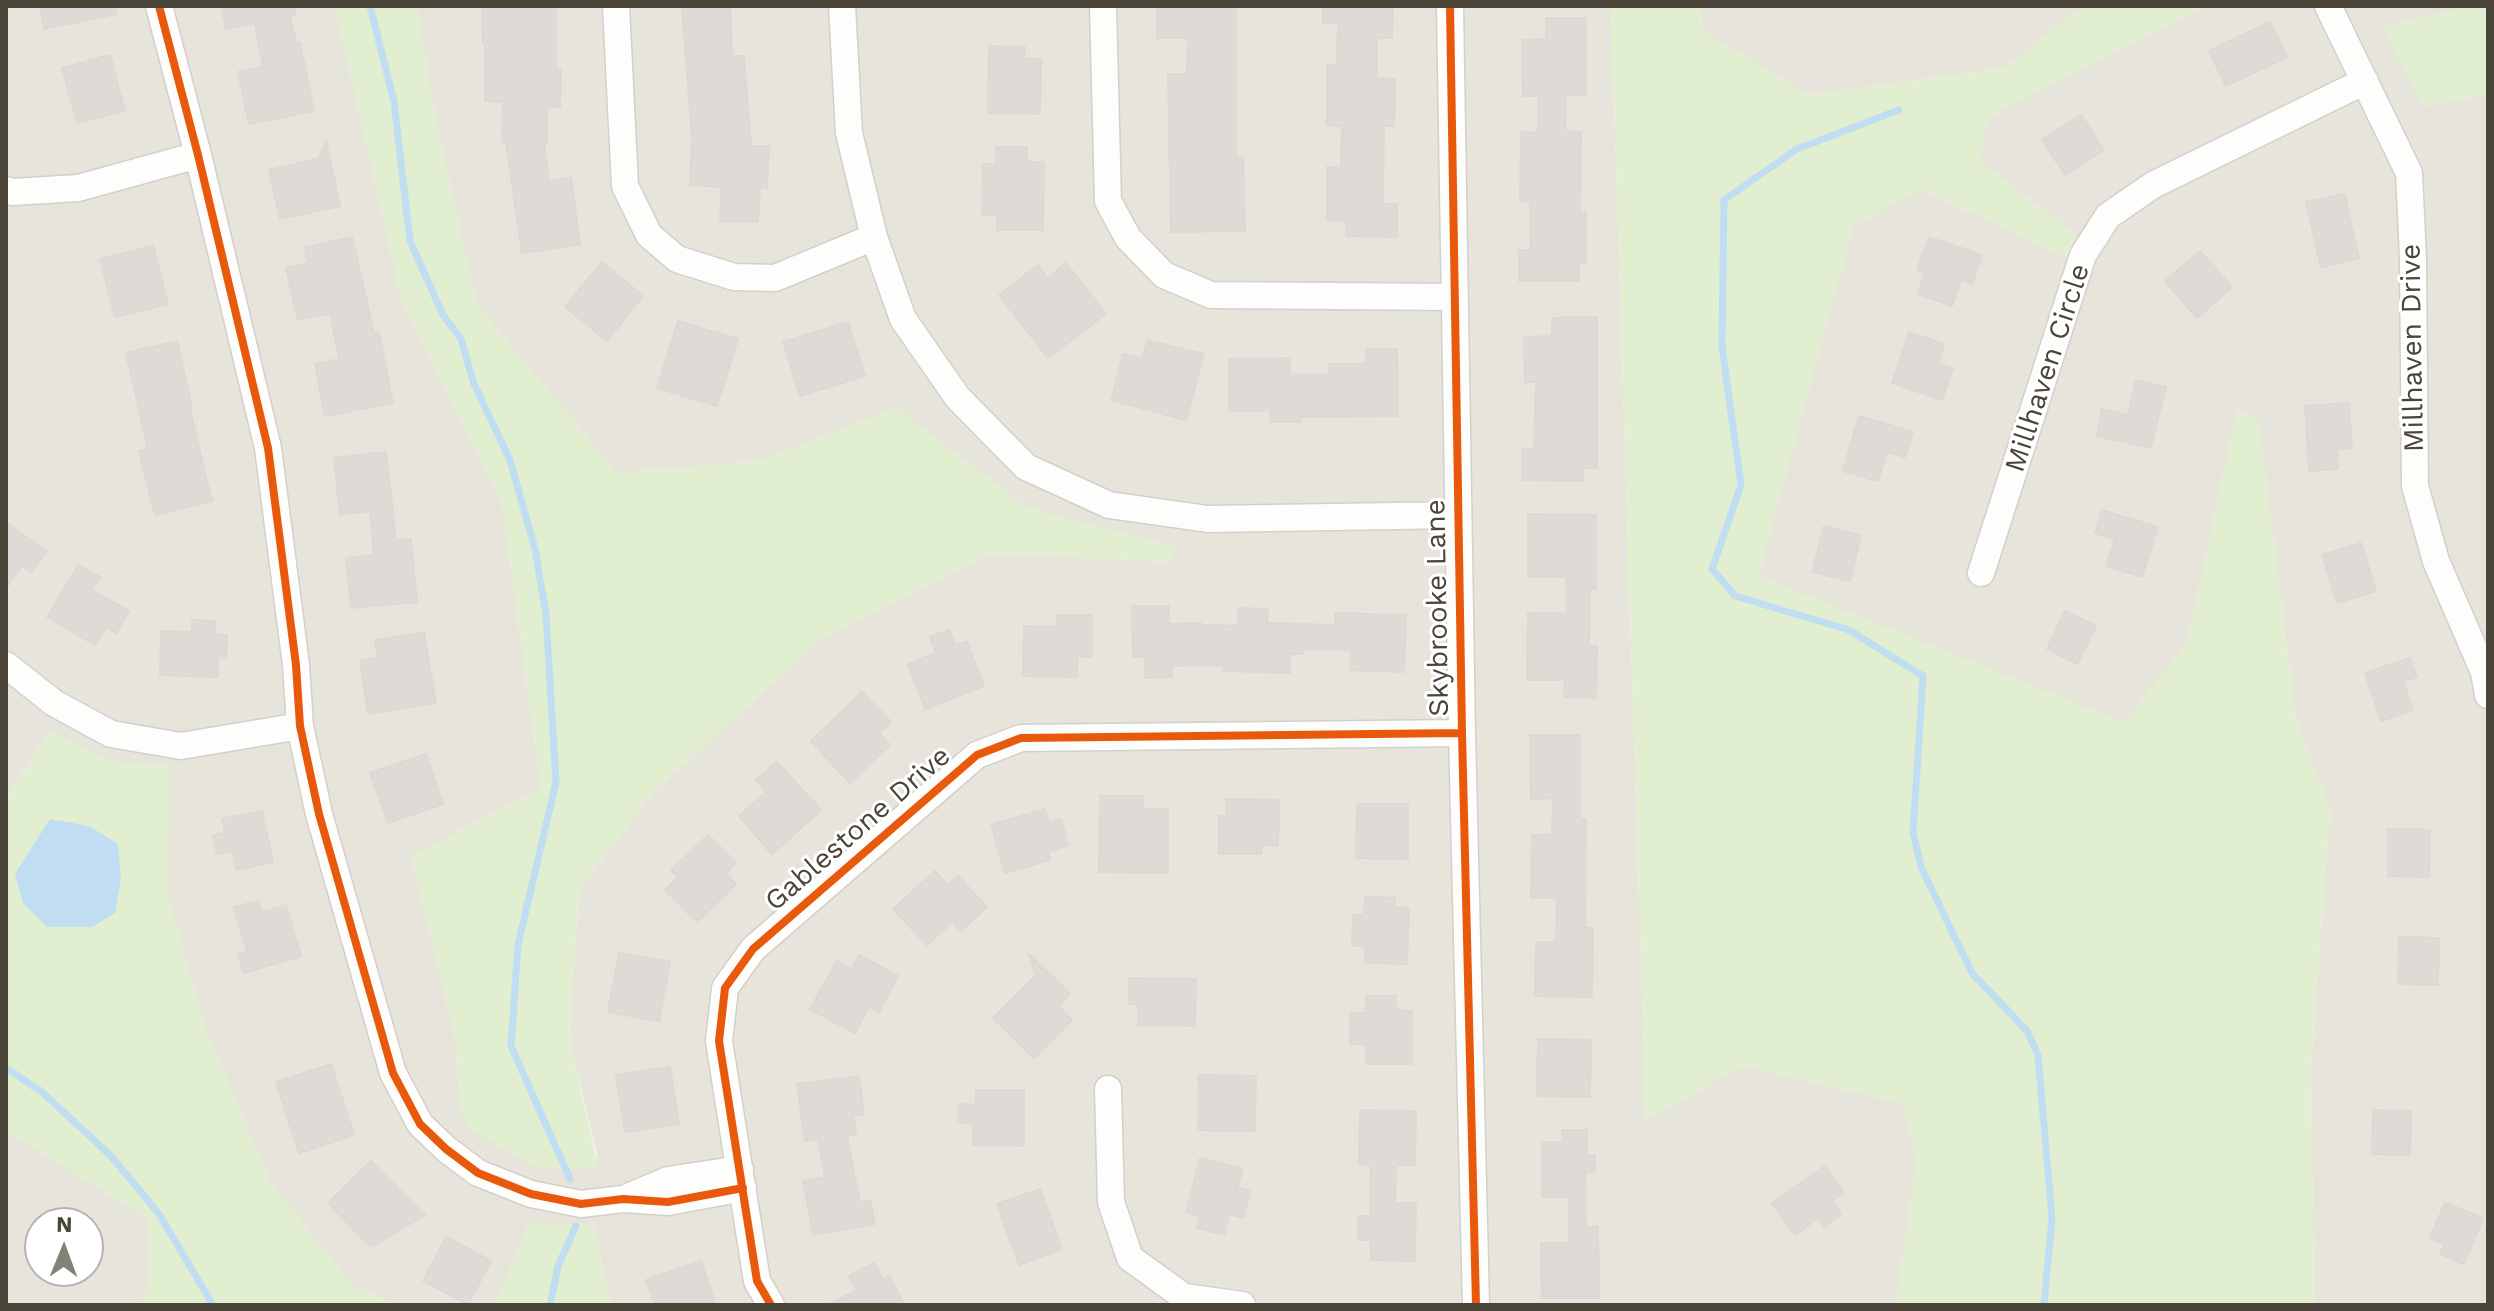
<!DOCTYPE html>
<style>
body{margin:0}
#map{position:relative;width:2494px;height:1311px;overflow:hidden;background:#f4f2ee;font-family:"Work Sans",sans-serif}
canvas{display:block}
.frame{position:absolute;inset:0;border:8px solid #4b4439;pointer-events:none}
.north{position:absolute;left:24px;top:1207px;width:80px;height:80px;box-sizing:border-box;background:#fff;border:2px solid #b7b4b0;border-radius:50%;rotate:1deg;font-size:22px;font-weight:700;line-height:32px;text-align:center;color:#4b4439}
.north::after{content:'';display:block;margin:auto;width:28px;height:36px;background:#868178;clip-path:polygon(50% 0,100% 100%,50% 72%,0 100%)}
</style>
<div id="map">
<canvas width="2494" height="1311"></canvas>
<div class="frame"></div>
<div class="north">N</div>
</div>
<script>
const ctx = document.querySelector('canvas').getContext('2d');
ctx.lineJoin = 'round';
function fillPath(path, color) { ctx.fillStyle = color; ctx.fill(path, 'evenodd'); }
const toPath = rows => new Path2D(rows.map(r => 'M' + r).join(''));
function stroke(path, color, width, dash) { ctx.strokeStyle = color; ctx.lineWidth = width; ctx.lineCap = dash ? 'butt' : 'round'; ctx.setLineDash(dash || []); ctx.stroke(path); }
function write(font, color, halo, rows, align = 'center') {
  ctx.font = font + ' "Work Sans",sans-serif'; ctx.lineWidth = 6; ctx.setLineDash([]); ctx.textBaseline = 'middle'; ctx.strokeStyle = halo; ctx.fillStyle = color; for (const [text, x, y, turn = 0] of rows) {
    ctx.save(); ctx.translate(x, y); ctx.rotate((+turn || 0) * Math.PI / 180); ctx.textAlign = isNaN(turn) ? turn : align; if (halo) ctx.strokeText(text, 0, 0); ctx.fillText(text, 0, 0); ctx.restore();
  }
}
const residential = toPath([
 [6,6,335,6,402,301,502,502,541,789,411,856,455,1037,460,1109,598,1158,569,1038,579,890,653,792,823,638,989,553,1172,562,1174,547,1027,508,896,408,760,461,617,473,476,304,436,121,416,6,1611,6,1646,1119,1744,1066,1902,1103,1917,1159,1896,1305,613,1305,607,1289,594,1225,529,1223,496,1305,394,1305,352,1285,271,1184,205,1028,168,898,168,767,109,761,50,730,6,798],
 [1701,6,2084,6,2004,68,1809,95,1702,31],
 [2204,6,2473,6,2383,27,2423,106,2488,94,2488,1305,2314,1305,2311,1066,2330,811,2296,718,2258,420,2237,411,2187,644,2124,723,1758,576,1853,226,1921,189,2066,257,2076,235,1980,162,1987,118],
 [6,1130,148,1219,150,1280,141,1305,6,1304],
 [40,1223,88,1223,88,1271,40,1271]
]);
const green = toPath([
 [335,6,416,6,436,121,476,304,617,473,760,461,896,408,1027,508,1174,546,1172,562,989,553,823,638,653,792,579,890,569,1038,599,1170,537,1168,470,1129,460,1110,455,1037,411,856,541,789,502,502,402,301],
 [1611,6,1701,6,1702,31,1809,95,2004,68,2084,6,2204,6,1987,118,1980,162,2076,235,2065,257,1922,189,1853,226,1758,576,2124,722,2187,644,2237,411,2258,420,2296,718,2330,811,2311,1066,2314,1305,1896,1305,1917,1159,1902,1103,1744,1066,1646,1120],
 [2473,6,2488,6,2488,94,2423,106,2382,27],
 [50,730,109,761,169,767,168,898,205,1028,271,1184,352,1285,394,1305,141,1305,150,1280,148,1219,6,1130,6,799],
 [529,1223,594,1225,607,1289,613,1305,496,1305]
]);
const water = toPath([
 [50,819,89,826,118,844,121,879,115,913,92,927,47,927,23,903,15,874]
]);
const stream = toPath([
 [370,6,394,102,410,241,443,315,461,339,474,384,510,460,535,549,546,615,556,782,518,945,511,1046,570,1179],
 [1899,110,1797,149,1724,200,1722,346,1741,485,1712,569,1735,596,1849,630,1923,676,1913,832,1921,867,1972,973,2027,1031,2038,1055,2052,1218,2044,1305],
 [6,1068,42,1092,111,1156,159,1214,213,1305],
 [550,1305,558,1266,576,1226]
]);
const building = toPath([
 [40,6,115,6,116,14,44,29,40,6],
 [221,6,295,6,295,14,290,15,296,43,300,42,314,111,249,124,238,72,263,67,255,23,226,29,221,6],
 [482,6,556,6,556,70,561,70,560,107,547,107,547,143,544,143,549,181,571,178,580,244,522,253,506,142,502,142,503,102,485,101,485,43,483,43,482,6],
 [682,6,730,6,732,56,744,56,751,146,769,146,767,188,760,187,758,222,720,221,722,187,690,185,692,138,682,6],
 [1157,6,1236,6,1236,158,1243,157,1245,231,1171,232,1168,74,1187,74,1188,38,1157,38,1157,6],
 [1323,6,1393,6,1392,38,1377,38,1377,78,1395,79,1394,126,1384,126,1383,204,1397,204,1397,237,1346,236,1347,221,1327,220,1327,167,1341,168,1342,126,1327,125,1327,65,1337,65,1338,23,1323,23,1323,6],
 [1546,18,1586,18,1586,95,1566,95,1565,131,1581,132,1580,212,1586,212,1586,263,1579,263,1579,281,1519,281,1519,250,1531,250,1530,202,1520,201,1521,132,1538,133,1539,96,1523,96,1522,40,1546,39,1546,18],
 [2270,22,2287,57,2226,86,2209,51,2270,22],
 [989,46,1025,47,1024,59,1041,59,1040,114,988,113,989,46],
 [110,55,125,111,77,123,62,68,110,55],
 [2081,115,2104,150,2065,175,2042,140,2081,115],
 [326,141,340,206,280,219,269,170,318,159,326,141],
 [996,147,1027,147,1027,162,1044,162,1043,230,997,230,997,215,982,215,983,164,996,164,996,147],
 [2344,194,2359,258,2321,267,2306,202,2344,194],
 [352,237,374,333,379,332,393,403,325,416,315,364,339,359,330,313,298,320,286,268,308,263,305,248,352,237],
 [1929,237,1982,255,1972,284,1961,280,1952,306,1918,294,1925,273,1917,270,1929,237],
 [153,246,168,304,115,317,100,259,153,246],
 [2200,251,2232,287,2197,318,2165,281,2200,251],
 [602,262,643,296,607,341,565,307,602,262],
 [1066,263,1106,314,1048,358,999,295,1038,265,1048,278,1066,263],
 [1597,317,1597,468,1583,468,1582,481,1522,480,1522,449,1534,450,1536,382,1525,382,1524,337,1552,336,1552,318,1597,317],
 [678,321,738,339,717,406,657,388,678,321],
 [848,322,865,376,800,396,783,342,848,322],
 [1909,332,1944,344,1938,363,1953,368,1942,400,1892,383,1909,332],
 [1148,340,1204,354,1186,420,1111,400,1123,354,1142,359,1148,340],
 [177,341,192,406,189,406,212,501,155,515,139,451,148,449,126,353,177,341],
 [1366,349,1397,349,1398,416,1300,417,1300,422,1270,422,1270,410,1229,411,1229,359,1290,358,1290,374,1329,375,1329,364,1366,364,1366,349],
 [2136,380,2166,387,2151,448,2097,436,2102,409,2128,415,2136,380],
 [2349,403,2352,448,2337,449,2338,469,2309,471,2305,406,2349,403],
 [1859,416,1913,432,1905,457,1887,452,1878,481,1843,471,1859,416],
 [386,452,396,540,411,539,417,602,351,608,346,558,374,555,370,511,340,515,334,458,386,452],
 [2102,510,2158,527,2142,577,2106,566,2115,539,2095,533,2102,510],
 [1528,514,1596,515,1596,589,1590,589,1589,646,1597,646,1596,698,1564,697,1565,680,1527,680,1528,613,1567,614,1566,577,1528,577,1528,514],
 [6,522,47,552,31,572,22,566,6,588,6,522],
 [1824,526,1861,536,1850,581,1812,572,1824,526],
 [2361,543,2376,591,2337,603,2322,555,2361,543],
 [78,565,100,577,92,590,129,611,116,633,106,627,95,645,47,617,78,565],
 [1132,606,1169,606,1169,624,1201,623,1201,625,1238,626,1238,608,1268,609,1267,623,1335,625,1335,613,1406,615,1404,672,1350,670,1351,650,1303,649,1302,654,1290,654,1290,673,1223,671,1224,665,1171,666,1172,677,1145,678,1145,657,1133,657,1132,606],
 [2065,611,2096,626,2077,664,2047,649,2065,611],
 [1058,615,1092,615,1092,657,1077,656,1077,677,1023,676,1024,626,1057,627,1058,615],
 [192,620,215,621,215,634,227,635,226,658,218,658,218,677,160,675,161,631,192,632,192,620],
 [949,630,955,645,967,641,984,686,925,709,908,664,936,653,930,637,949,630],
 [424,632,436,703,368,714,360,661,378,658,375,640,424,632],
 [2410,658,2417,677,2403,681,2413,710,2381,721,2365,673,2410,658],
 [862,692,891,722,879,733,890,745,850,783,811,741,862,692],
 [1530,735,1580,735,1580,819,1586,819,1585,927,1593,928,1592,997,1535,996,1536,942,1556,942,1557,898,1531,898,1532,835,1552,835,1553,798,1531,799,1530,735],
 [426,754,443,804,388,823,370,773,426,754],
 [777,762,821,810,772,854,739,816,766,792,756,780,777,762],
 [1100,796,1143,796,1143,809,1168,809,1168,873,1099,872,1100,796],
 [1226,799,1279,800,1278,845,1261,845,1261,854,1219,854,1219,816,1226,816,1226,799],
 [1357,804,1408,804,1408,859,1356,858,1357,804],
 [1045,809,1049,823,1061,819,1068,845,1048,852,1050,860,1005,873,991,825,1045,809],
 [262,811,273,862,236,870,232,851,217,854,213,835,225,833,222,819,262,811],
 [2388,829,2430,830,2429,877,2388,876,2388,829],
 [708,835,736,863,726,874,736,884,697,922,665,890,678,877,671,870,708,835],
 [935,871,948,885,958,876,987,907,961,931,952,922,927,945,893,909,935,871],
 [1365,897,1395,898,1395,907,1409,908,1407,964,1365,963,1366,946,1352,946,1353,915,1364,915,1365,897],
 [258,901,262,912,286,905,301,956,244,973,238,954,247,952,234,907,258,901],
 [2399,937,2439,938,2438,985,2398,984,2399,937],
 [619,953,670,962,659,1021,608,1012,619,953],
 [1029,954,1070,994,1058,1006,1072,1020,1034,1058,993,1018,1035,976,1029,954],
 [859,955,898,976,879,1012,869,1006,855,1033,810,1009,837,961,852,969,859,955],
 [1129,978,1196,979,1195,1026,1138,1025,1138,1004,1129,1004,1129,978],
 [1366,996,1396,996,1396,1010,1412,1011,1412,1064,1366,1064,1366,1044,1350,1044,1350,1013,1366,1013,1366,996],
 [1538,1039,1591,1040,1590,1097,1537,1096,1538,1039],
 [331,1064,354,1135,299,1153,276,1082,331,1064],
 [670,1067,679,1124,625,1132,616,1075,670,1067],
 [1199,1075,1256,1076,1255,1131,1198,1130,1199,1075],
 [859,1076,864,1114,853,1115,856,1134,847,1135,860,1203,870,1201,875,1224,813,1235,803,1181,825,1177,818,1139,805,1141,797,1084,859,1076],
 [976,1090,1024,1090,1024,1146,973,1145,973,1123,958,1122,959,1104,976,1105,976,1090],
 [1360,1110,1416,1111,1415,1165,1396,1165,1395,1203,1416,1203,1415,1261,1371,1260,1371,1240,1358,1240,1358,1216,1370,1216,1371,1165,1359,1164,1360,1110],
 [2373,1110,2411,1111,2410,1155,2372,1154,2373,1110],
 [1562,1130,1587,1130,1587,1155,1595,1155,1595,1172,1585,1172,1586,1227,1598,1227,1599,1298,1542,1298,1541,1243,1569,1243,1569,1197,1542,1197,1542,1142,1563,1142,1562,1130],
 [1200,1158,1243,1169,1237,1188,1250,1191,1243,1218,1229,1214,1224,1235,1197,1228,1200,1216,1186,1212,1200,1158],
 [371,1161,425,1215,371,1247,328,1203,371,1161],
 [1825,1166,1844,1193,1832,1201,1841,1214,1824,1227,1818,1218,1795,1235,1772,1203,1825,1166],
 [1040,1189,1062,1249,1019,1265,997,1204,1040,1189],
 [2445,1203,2483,1218,2464,1264,2440,1254,2444,1244,2430,1238,2445,1203],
 [446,1237,491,1261,468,1304,423,1281,446,1237],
 [701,1261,716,1305,655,1305,646,1280,701,1261],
 [874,1263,883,1279,889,1276,905,1305,828,1305,857,1290,849,1276,874,1263]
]);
const street = toPath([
 [159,6,198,155,268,448,296,665,300,726,319,814,393,1073,420,1124,446,1149,478,1173,531,1194,581,1204,623,1199,668,1202,743,1188],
 [616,6,625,186,649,235,677,259,734,277,775,278,874,237],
 [842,6,849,133,874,237,903,319,958,398,1026,467,1109,505,1208,519,1458,515],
 [1103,6,1108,201,1128,238,1164,275,1211,295,1455,297],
 [1450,6,1462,733,1476,1305],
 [2328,6,2409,173,2413,258,2415,486,2436,561,2484,672,2488,695],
 [6,190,13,192,78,188,198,155],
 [1981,573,2083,255,2108,216,2153,185,2365,81],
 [6,665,54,703,111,734,181,746,300,726],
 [1108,1089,1111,1202,1130,1258,1184,1297,1242,1305],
 [630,1196,668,1180,740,1169],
 [771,1305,757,1281,719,1041,725,988,753,949,977,755,1021,738,1462,733]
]);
const cycleway = toPath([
 [159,6,198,155,268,448,296,665,300,726,319,814,393,1073,420,1124,446,1149,478,1173,531,1194,581,1204,623,1199,668,1202,743,1188],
 [1450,6,1462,733,1476,1305],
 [771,1305,757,1281,719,1041,725,988,753,949,977,755,1021,738,1462,733]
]);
const streetNames = [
 ["Millhaven Drive",2413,348,-91],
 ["Millhaven Circle",2048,368,-72],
 ["Skybrooke Lane",1438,608,-91],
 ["Gablestone Drive",858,829,-41]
];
fillPath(residential, '#e7e4dc');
fillPath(green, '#e1eecf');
fillPath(water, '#c0ddf1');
stroke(stream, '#c0ddf1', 7);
fillPath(building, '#dedbd6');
stroke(building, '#dcd9d4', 2);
stroke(street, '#d2d0cb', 29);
stroke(street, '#fdfdfc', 26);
stroke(cycleway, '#e8590c', 8);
write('28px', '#4b4439', '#fff', streetNames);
</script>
